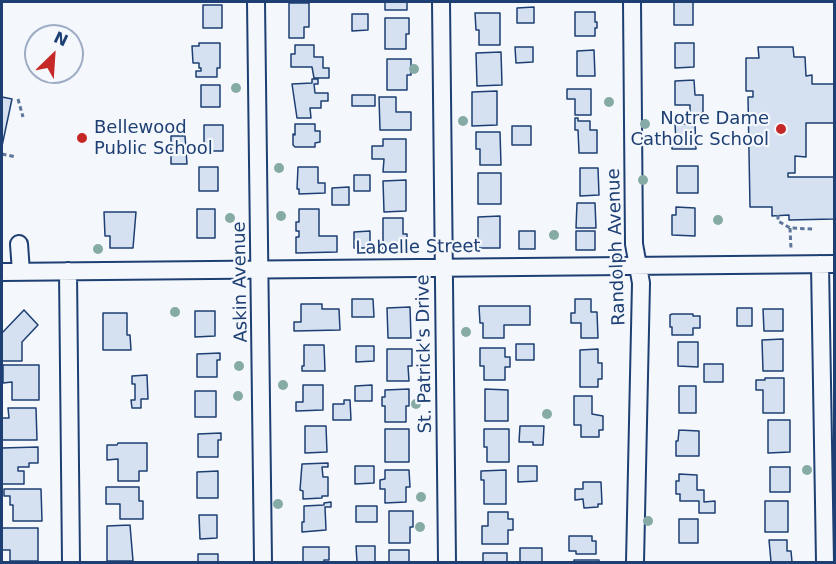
<!DOCTYPE html>
<style>
body{margin:0}
#map{position:relative;width:836px;height:564px;overflow:hidden;background:#f4f7fb;font-family:"DejaVu Sans",sans-serif}
canvas{display:block}
.frame{position:absolute;inset:0;border:3px solid #1d3f73;pointer-events:none}
.north{position:absolute;left:24px;top:24px;width:60px;height:60px;box-sizing:border-box;background:#f4f7fb;border:2px solid #9eadc5;border-radius:50%;rotate:25deg;font-size:16px;font-weight:700;line-height:24px;text-align:center;color:#1d3f73}
.north::after{content:'';display:block;margin:auto;width:21px;height:27px;background:#c62828;clip-path:polygon(50% 0,100% 100%,50% 72%,0 100%)}
</style>
<div id="map">
<canvas width="836" height="564"></canvas>
<div class="frame"></div>
<div class="north">N</div>
</div>
<script>
const ctx = document.querySelector('canvas').getContext('2d');
ctx.lineJoin = 'round';
function fillPath(path, color) { ctx.fillStyle = color; ctx.fill(path, 'evenodd'); }
const toPath = rows => new Path2D(rows.map(r => 'M' + r).join(''));
function stroke(path, color, width, dash) { ctx.strokeStyle = color; ctx.lineWidth = width; ctx.lineCap = dash ? 'butt' : 'round'; ctx.setLineDash(dash || []); ctx.stroke(path); }
function write(font, color, halo, rows, align = 'center') {
  ctx.font = font + ' "DejaVu Sans",sans-serif'; ctx.lineWidth = 4.5; ctx.setLineDash([]); ctx.textBaseline = 'middle'; ctx.strokeStyle = halo; ctx.fillStyle = color; for (const [text, x, y, turn = 0] of rows) {
    ctx.save(); ctx.translate(x, y); ctx.rotate((+turn || 0) * Math.PI / 180); ctx.textAlign = isNaN(turn) ? turn : align; if (halo) ctx.strokeText(text, 0, 0); ctx.fillText(text, 0, 0); ctx.restore();
  }
}
const building = toPath([
 [385,2,407,2,407,10,385,10,385,2],
 [674,2,693,2,693,25,674,25,674,2],
 [289,3,309,3,309,27,304,27,304,38,289,38,289,3],
 [203,5,222,5,222,28,203,28,203,5],
 [534,7,534,23,517,23,517,8,534,7],
 [575,12,595,12,595,22,597,22,597,28,595,28,595,36,575,36,575,12],
 [475,13,500,13,500,45,479,45,479,30,476,30,475,13],
 [352,14,368,14,368,30,352,31,352,14],
 [385,18,409,18,409,34,406,34,406,49,385,49,385,18],
 [199,43,220,43,220,68,217,68,217,77,196,77,196,71,201,71,201,68,199,68,199,63,193,63,192,46,199,46,199,43],
 [675,43,694,43,694,67,675,68,675,43],
 [295,45,314,45,314,57,323,57,323,68,329,68,329,78,314,78,312,67,291,67,291,54,295,54,295,45],
 [515,47,533,47,533,62,516,63,515,47],
 [758,47,793,47,794,57,805,57,806,76,812,75,812,84,834,84,834,123,806,123,806,157,795,156,795,173,788,173,788,177,834,177,834,219,789,220,789,215,772,216,772,207,750,207,748,97,753,97,753,91,746,91,746,58,759,58,758,47],
 [594,50,595,76,577,76,577,51,594,50],
 [501,52,502,85,477,86,476,53,501,52],
 [387,59,411,59,411,75,407,75,407,90,387,90,387,59],
 [312,79,318,79,318,84,314,84,315,93,328,93,328,101,321,101,321,108,310,108,311,118,297,118,292,84,312,83,312,79],
 [694,80,695,95,703,95,703,113,690,113,690,105,675,105,675,81,694,80],
 [201,85,220,85,220,107,201,107,201,85],
 [567,89,591,89,591,115,575,115,575,99,567,99,567,89],
 [497,91,497,125,472,126,472,92,497,91],
 [352,95,375,95,375,106,352,106,352,95],
 [2,97,12,99,2,146,2,97],
 [379,97,396,97,396,112,411,112,411,130,380,130,379,97],
 [575,118,578,118,578,121,590,121,590,130,597,130,597,153,579,153,578,130,575,130,575,118],
 [295,124,315,124,315,131,320,131,320,142,315,143,315,147,295,147,293,145,293,134,295,135,295,124],
 [675,124,695,124,696,149,672,149,672,141,676,141,675,124],
 [204,125,223,125,223,151,204,151,204,125],
 [512,126,531,126,531,145,512,145,512,126],
 [476,132,500,132,501,165,480,165,480,149,476,149,476,132],
 [171,136,185,136,187,164,171,164,171,136],
 [383,139,406,139,406,172,383,172,384,159,372,159,372,146,383,146,383,139],
 [677,166,698,166,698,193,677,193,677,166],
 [199,167,218,167,218,191,199,191,199,167],
 [298,167,318,167,318,183,325,183,325,193,299,194,299,189,297,189,298,167],
 [580,168,598,168,599,195,580,196,580,168],
 [478,173,501,173,501,204,478,204,478,173],
 [354,175,370,175,370,191,354,191,354,175],
 [406,180,406,211,384,212,383,181,406,180],
 [349,187,349,205,332,205,332,188,349,187],
 [577,203,595,203,596,228,576,228,577,203],
 [676,207,695,208,695,236,672,235,672,215,676,215,676,207],
 [197,209,215,209,215,238,197,238,197,209],
 [299,209,319,209,319,236,337,236,337,252,296,253,296,237,299,237,299,231,296,231,296,222,299,222,299,209],
 [104,212,136,212,133,248,110,248,110,236,105,236,104,212],
 [500,216,500,248,478,248,478,217,500,216],
 [383,218,403,218,403,234,407,234,407,249,383,249,383,218],
 [370,231,370,248,354,248,354,232,370,231],
 [519,231,535,231,535,249,519,249,519,231],
 [576,231,595,231,595,250,576,250,576,231],
 [352,299,373,299,374,317,352,317,352,299],
 [575,299,591,299,591,312,597,312,598,338,581,338,581,323,571,323,571,313,575,313,575,299],
 [301,304,322,304,322,309,339,309,340,330,294,331,294,322,301,322,301,304],
 [479,306,530,306,530,325,504,325,504,338,483,338,483,323,480,323,479,306],
 [410,307,411,338,388,338,387,308,410,307],
 [737,308,752,308,752,326,737,326,737,308],
 [763,309,783,309,783,331,764,331,763,309],
 [24,310,38,325,22,342,22,361,2,361,2,333,24,310],
 [195,311,215,311,215,336,195,337,195,311],
 [103,313,127,313,127,335,130,335,131,350,103,350,103,313],
 [672,314,693,314,693,316,700,316,700,328,693,328,693,335,672,335,672,327,670,327,670,315,672,314],
 [783,339,783,371,763,371,762,340,783,339],
 [678,342,698,342,698,367,678,366,678,342],
 [516,344,534,344,534,360,516,360,516,344],
 [304,345,324,345,325,371,302,371,302,366,304,366,304,345],
 [356,346,374,346,374,361,356,362,356,346],
 [480,348,505,348,505,357,510,357,510,367,505,367,505,380,484,380,484,366,480,366,480,348],
 [387,349,412,349,412,366,408,366,409,381,387,381,387,349],
 [598,349,598,363,602,363,602,379,598,379,598,387,580,387,580,350,598,349],
 [220,353,220,360,217,360,217,377,197,377,197,354,220,353],
 [704,364,723,364,723,382,704,382,704,364],
 [3,365,39,365,39,400,12,400,12,382,3,383,3,365],
 [147,375,148,399,141,399,141,408,132,408,131,400,135,400,135,384,132,384,132,376,147,375],
 [765,378,784,378,784,413,763,413,763,390,756,390,756,380,765,380,765,378],
 [303,385,323,385,323,410,296,411,296,402,303,402,303,385],
 [372,385,372,401,355,401,355,386,372,385],
 [679,386,696,386,696,413,679,413,679,386],
 [409,389,409,406,406,406,406,422,385,422,385,406,382,406,382,397,385,397,385,390,409,389],
 [485,389,508,390,508,421,485,421,485,389],
 [195,391,216,391,216,417,195,417,195,391],
 [574,396,592,396,592,414,603,416,603,430,599,430,599,437,581,437,581,425,574,425,574,396],
 [344,400,350,400,351,420,333,420,333,404,344,404,344,400],
 [8,408,36,408,37,440,2,440,2,418,9,418,8,408],
 [768,420,790,420,790,452,768,453,768,420],
 [305,426,326,426,327,452,305,453,305,426],
 [520,426,544,426,543,445,533,445,533,442,519,442,520,426],
 [385,429,409,429,409,462,385,462,385,429],
 [484,429,509,429,509,462,487,462,487,447,484,447,484,429],
 [679,430,699,431,699,456,676,456,676,441,678,441,679,430],
 [221,433,221,440,218,440,218,457,198,457,198,434,221,433],
 [118,443,147,443,147,471,139,471,139,481,118,481,118,459,107,460,107,445,117,445,118,443],
 [38,447,38,463,29,463,29,467,18,467,18,471,24,471,24,484,2,484,2,448,38,447],
 [328,463,328,467,322,467,323,477,328,477,328,496,322,496,322,498,303,499,303,491,300,490,302,464,328,463],
 [355,466,374,466,374,483,355,484,355,466],
 [518,466,537,466,537,481,518,482,518,466],
 [770,467,790,467,790,492,770,492,770,467],
 [385,470,409,470,410,487,406,487,406,502,385,503,385,489,380,489,380,480,385,479,385,470],
 [506,470,506,504,484,504,484,480,481,480,481,471,506,470],
 [218,471,218,498,197,498,197,472,218,471],
 [679,474,697,475,697,490,704,490,704,502,715,501,715,513,699,513,699,501,680,501,680,494,676,494,676,481,679,481,679,474],
 [583,482,601,482,602,504,598,504,598,507,584,508,583,499,575,500,575,489,583,489,583,482],
 [106,487,139,487,139,501,143,501,143,519,120,519,120,504,106,504,106,487],
 [4,489,41,489,42,521,13,521,13,505,10,505,10,496,4,496,4,489],
 [765,501,788,501,788,532,765,532,765,501],
 [331,502,331,507,325,507,326,530,302,532,302,522,304,522,304,506,324,505,324,503,331,502],
 [356,506,377,506,377,522,356,522,356,506],
 [389,511,413,511,413,527,410,527,410,543,389,543,389,511],
 [488,512,508,512,508,519,513,519,513,530,508,530,508,544,482,544,482,526,488,526,488,512],
 [199,515,217,515,217,538,200,539,199,515],
 [679,519,698,519,698,543,679,543,679,519],
 [130,525,133,561,107,561,107,526,130,525],
 [2,528,38,528,38,561,10,561,10,550,2,550,2,528],
 [569,536,592,536,592,541,596,541,596,554,576,554,576,551,569,551,569,536],
 [769,540,787,540,787,551,791,551,792,562,771,562,769,540],
 [356,546,375,546,375,562,357,562,356,546],
 [303,547,329,547,329,560,324,560,324,562,303,562,303,547],
 [520,548,542,548,542,562,520,562,520,548],
 [389,550,409,550,409,562,389,562,389,550],
 [483,553,507,553,507,562,483,562,483,553],
 [198,554,218,554,218,562,198,562,198,554],
 [574,560,599,560,599,562,574,562,574,560]
]);
const path = toPath([
 [18,99,23,117],
 [2,154,16,157],
 [778,215,778,221,790,228,813,229],
 [790,228,791,249]
]);
const minor = toPath([
 [256,2,263,562],
 [441,2,447,562],
 [632,2,634,244,641,283,635,562],
 [19,244,21,272],
 [820,264,825,562],
 [68,271,71,562],
 [2,272,834,264]
]);
const trees = [
 [414,69],
 [236,88],
 [609,102],
 [463,121],
 [645,124],
 [279,168],
 [643,180],
 [281,216],
 [230,218],
 [718,220],
 [554,235],
 [98,249],
 [175,312],
 [466,332],
 [239,366],
 [283,385],
 [238,396],
 [416,404],
 [547,414],
 [807,470],
 [421,497],
 [278,504],
 [648,521],
 [420,527]
];
const markers = [
 [781,129,6,"#c62828"],
 [82,138,6,"#c62828"]
];
const poiNames = [
 ["Notre Dame",769,119],
 ["Catholic School",769,140],
 ["Bellewood",94,128,"left"],
 ["Public School",94,149,"left"]
];
const streetNames = [
 ["Randolph Avenue",617,247,-92],
 ["Labelle Street",418,248,-1],
 ["Askin Avenue",241,282,-91],
 ["St. Patrick's Drive",425,354,-91]
];
fillPath(building, '#d5e0f0');
stroke(building, '#1d3f73', 1.5);
stroke(minor, '#1d3f73', 20);
stroke(path, '#5e769c', 3, [4.5, 3]);
stroke(minor, '#f4f7fb', 16);
ctx.fillStyle = '#86aba6';
for (const [x, y] of trees) { ctx.beginPath(); ctx.arc(x, y, 5, 0, 2 * Math.PI); ctx.fill(); }
for (const [x, y, r, color] of markers) { const dot = new Path2D(); dot.arc(x, y, r, 0, 2 * Math.PI); ctx.fillStyle = color; ctx.fill(dot); stroke(dot, '#f4f7fb', 2); }
write('18px', '#1d3f73', '#f4f7fb', poiNames, 'right');
write('18px', '#1d3f73', '#f4f7fb', streetNames);
</script>
